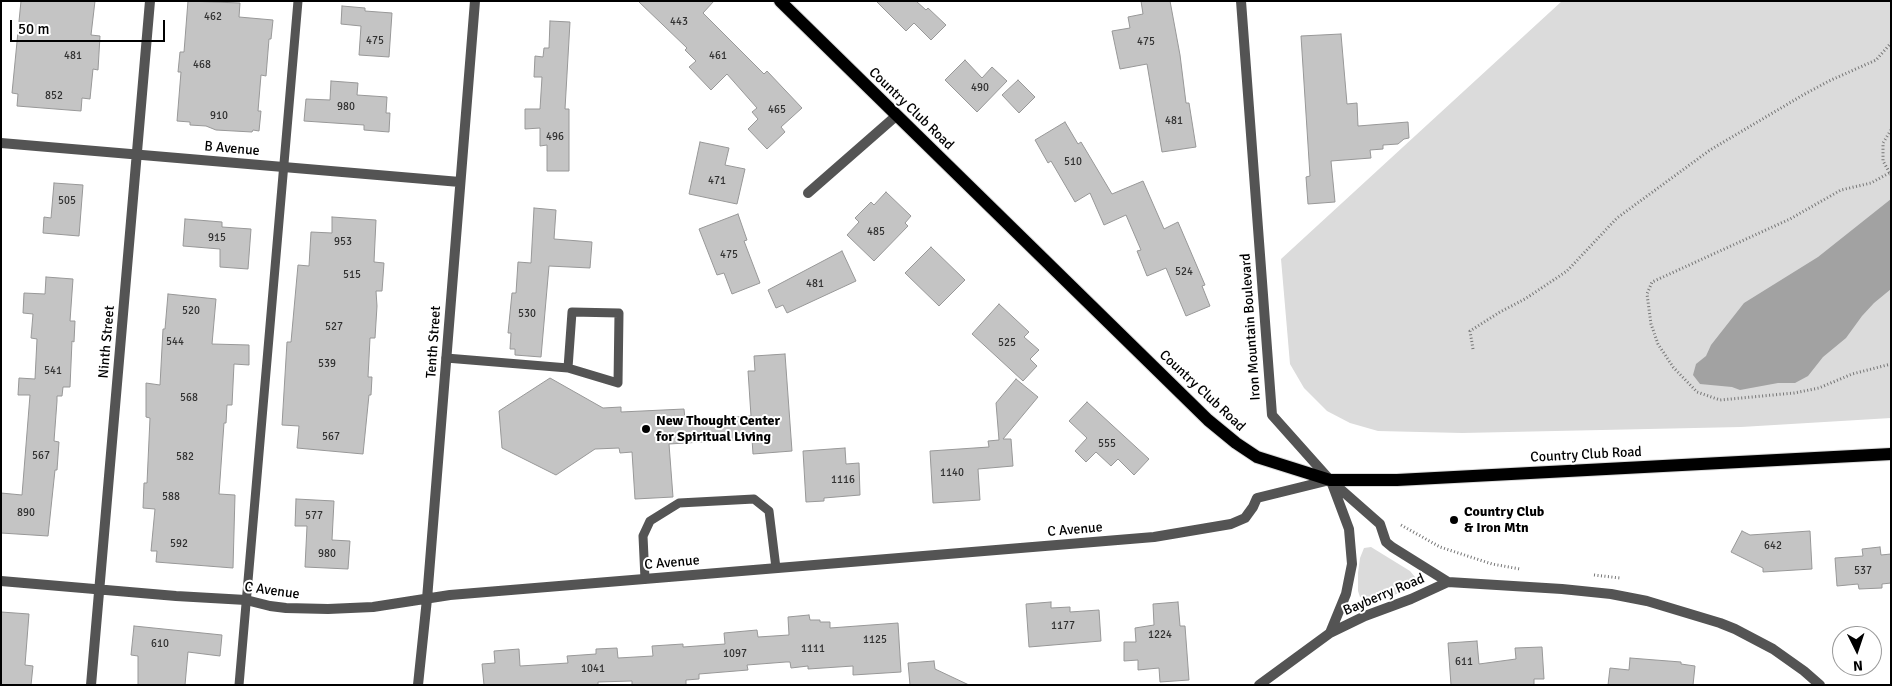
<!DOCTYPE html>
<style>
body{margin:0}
#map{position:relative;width:1892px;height:686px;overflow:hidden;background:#fff;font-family:Signika,sans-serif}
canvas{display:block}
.frame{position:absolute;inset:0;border:2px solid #000;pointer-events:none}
.north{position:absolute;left:1832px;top:626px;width:50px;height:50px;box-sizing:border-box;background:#fff;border:1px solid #999;border-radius:50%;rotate:176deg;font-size:14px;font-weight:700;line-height:20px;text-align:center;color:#000}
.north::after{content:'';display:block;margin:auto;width:18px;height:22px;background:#000;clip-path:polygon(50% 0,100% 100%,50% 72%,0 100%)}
.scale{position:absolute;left:10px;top:20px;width:155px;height:22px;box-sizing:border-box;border:2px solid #000;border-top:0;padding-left:6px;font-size:15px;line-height:18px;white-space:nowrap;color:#000;-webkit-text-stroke:4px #fff;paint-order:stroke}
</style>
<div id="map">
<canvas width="1892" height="686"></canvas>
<div class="frame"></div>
<div class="north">N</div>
<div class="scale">50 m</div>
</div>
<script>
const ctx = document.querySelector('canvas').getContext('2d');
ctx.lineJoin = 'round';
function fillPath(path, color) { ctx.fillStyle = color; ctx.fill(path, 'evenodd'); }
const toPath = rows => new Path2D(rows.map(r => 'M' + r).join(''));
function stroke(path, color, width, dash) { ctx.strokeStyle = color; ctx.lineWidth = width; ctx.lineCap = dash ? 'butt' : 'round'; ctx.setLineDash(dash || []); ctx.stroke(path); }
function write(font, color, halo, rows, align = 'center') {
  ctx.font = font + ' Signika,sans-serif'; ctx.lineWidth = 4; ctx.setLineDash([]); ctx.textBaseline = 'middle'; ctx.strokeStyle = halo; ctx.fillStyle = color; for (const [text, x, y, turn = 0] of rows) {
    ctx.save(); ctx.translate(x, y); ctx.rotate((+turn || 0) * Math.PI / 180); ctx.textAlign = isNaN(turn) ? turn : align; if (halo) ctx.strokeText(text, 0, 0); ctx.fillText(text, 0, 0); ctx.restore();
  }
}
const green = toPath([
 [1562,1,1891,1,1891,418,1741,427,1462,433,1378,431,1350,423,1327,411,1304,388,1290,364,1281,259],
 [1371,547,1410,571,1415,577,1415,585,1410,590,1380,599,1360,597,1358,591,1358,573,1360,558,1364,548]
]);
const water = toPath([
 [1891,199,1891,289,1874,303,1862,316,1846,338,1823,357,1808,376,1795,383,1778,383,1740,390,1732,387,1700,384,1693,375,1696,364,1706,356,1711,345,1744,303,1818,257]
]);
const building = toPath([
 [21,1,95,1,91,35,100,36,98,70,93,69,90,99,82,98,81,111,17,106,18,94,12,93,21,1],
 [188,1,240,3,239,17,273,20,271,39,269,39,266,76,261,75,258,111,261,111,259,131,253,130,252,132,216,130,206,126,190,125,190,122,177,121,181,72,178,72,180,52,184,52,188,1],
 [638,1,714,1,703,13,764,74,767,71,802,108,781,127,785,132,767,149,748,129,758,119,752,112,757,108,727,74,711,90,689,67,696,61,685,50,687,48,638,1],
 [876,1,916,1,926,10,928,8,946,25,931,40,914,23,906,31,876,1],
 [1141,1,1170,1,1180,55,1186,103,1189,103,1196,147,1162,152,1147,64,1120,69,1112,31,1130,28,1128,17,1143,14,1141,1],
 [342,6,365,8,365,11,392,13,389,57,359,55,361,26,341,24,342,6],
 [550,21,570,22,565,109,569,109,569,171,547,171,547,145,540,146,540,128,525,129,525,109,540,109,542,77,534,77,535,56,543,57,544,48,549,48,550,21],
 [1341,34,1347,104,1357,103,1358,126,1408,122,1409,138,1404,139,1398,144,1383,145,1383,149,1370,150,1371,158,1331,161,1335,202,1308,204,1306,177,1310,176,1301,36,1341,34],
 [965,60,982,78,992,67,1007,81,977,112,945,80,965,60],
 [1018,80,1035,97,1019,113,1002,95,1018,80],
 [331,81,358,83,357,95,387,97,386,113,390,113,389,132,364,130,364,125,304,121,306,99,330,100,331,81],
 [1065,122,1078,144,1081,142,1112,194,1143,181,1164,229,1178,222,1205,285,1202,286,1210,306,1186,316,1166,268,1147,276,1137,251,1141,250,1126,215,1104,225,1090,193,1075,202,1051,161,1048,163,1035,140,1065,122],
 [700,142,729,148,725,165,745,169,737,204,689,194,700,142],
 [54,183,83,185,79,236,43,233,44,217,51,218,54,183],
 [886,192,911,216,905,223,908,226,874,261,847,235,859,222,855,218,871,202,874,205,886,192],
 [534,208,556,210,554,239,592,242,590,268,549,266,541,357,515,355,515,349,510,349,511,333,508,333,512,293,516,293,518,262,531,263,534,208],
 [738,214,747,240,744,241,760,283,732,294,724,273,717,275,699,229,738,214],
 [332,217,376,220,374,262,384,263,382,291,376,291,377,306,375,338,370,338,368,377,372,377,371,395,369,395,363,454,297,448,299,426,282,425,287,342,291,342,298,265,309,266,311,232,332,233,332,217],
 [185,219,222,222,222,227,251,229,248,269,220,267,220,249,183,246,185,219],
 [931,247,965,280,939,306,905,273,931,247],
 [842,251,856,281,787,313,783,305,776,308,768,290,842,251],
 [46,277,73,279,70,321,75,321,74,342,72,341,70,387,63,387,62,396,57,396,57,401,54,441,59,442,57,470,55,470,48,536,1,533,1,493,22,495,30,395,18,395,19,378,35,379,37,339,31,338,33,314,23,313,24,293,45,294,46,277],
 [168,294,216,299,212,344,249,345,249,365,234,364,232,405,227,405,226,423,224,423,219,494,235,495,233,568,156,562,157,551,151,551,155,509,143,508,144,483,147,483,150,418,146,417,146,383,160,385,163,329,165,329,168,294],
 [999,304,1029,332,1024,337,1039,350,1030,359,1037,366,1023,381,972,334,999,304],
 [785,354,792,451,753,454,752,439,669,444,673,497,635,499,632,452,620,453,619,448,595,449,556,475,502,448,499,411,550,378,603,408,621,407,621,412,684,409,685,420,751,416,748,371,755,371,754,356,785,354],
 [1016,379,1038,397,1003,439,1011,439,1013,466,978,469,980,500,933,503,930,451,989,447,988,441,999,440,996,403,1016,379],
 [1087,402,1149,459,1134,475,1118,459,1111,466,1096,452,1086,462,1075,451,1087,438,1069,421,1087,402],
 [845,448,846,464,859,463,860,495,824,498,824,501,806,502,803,451,845,448],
 [296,499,334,501,332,540,350,541,348,569,305,567,307,526,295,526,296,499],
 [1742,531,1750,535,1810,531,1812,569,1763,572,1763,568,1731,552,1742,531],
 [1880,547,1881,555,1891,554,1891,583,1882,584,1882,588,1859,589,1858,584,1837,586,1835,558,1863,556,1862,549,1880,547],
 [1051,602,1051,608,1070,607,1070,612,1099,610,1101,641,1029,647,1026,604,1051,602],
 [1178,602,1180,626,1185,626,1189,680,1160,682,1159,668,1138,670,1138,660,1124,661,1124,642,1136,642,1135,628,1154,625,1153,604,1178,602],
 [1,612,29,614,25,665,33,666,31,685,1,685,1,612],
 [809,615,810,620,820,620,820,622,830,622,830,628,898,623,901,672,853,675,853,666,808,669,808,666,791,668,790,662,786,662,747,665,748,670,699,674,699,679,686,680,686,685,632,685,632,681,598,682,598,685,484,685,482,664,495,663,494,651,519,649,520,666,568,663,567,656,596,654,596,649,617,648,618,658,653,656,652,646,683,644,683,647,725,644,724,633,757,630,758,637,789,635,788,617,809,615],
 [134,626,222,635,220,656,188,652,185,685,138,685,138,656,131,655,134,626],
 [1477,641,1479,664,1516,659,1515,648,1542,647,1544,679,1534,679,1534,685,1451,685,1448,643,1477,641],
 [1630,658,1681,662,1681,664,1695,666,1693,685,1608,685,1610,668,1629,670,1630,658],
 [934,661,935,669,969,685,910,685,908,663,934,661]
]);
const path = toPath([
 [1891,130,1883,143,1883,161,1891,175],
 [1889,173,1871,183,1841,190,1790,219,1652,282,1647,294,1651,324,1658,344,1673,367,1697,392,1720,400,1794,393,1819,388,1852,374,1891,364],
 [1473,349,1470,331,1500,312,1525,299,1567,271,1617,218,1710,150,1803,95,1829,81,1876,60,1891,43],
 [1401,525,1440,547,1492,564,1520,569],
 [1594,575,1620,578]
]);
const service = toPath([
 [446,358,568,368,618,383,619,313,572,312,568,368],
 [645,579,643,536,650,521,679,503,754,499,769,511,776,568],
 [239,685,298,1]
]);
const minor = toPath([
 [1,143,460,182],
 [808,193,896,116],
 [1330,480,1380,524,1386,542,1392,547,1448,582,1562,589,1611,594,1647,601,1720,623,1735,629,1773,649,1804,671,1820,685],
 [1,581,176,596,246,600,270,606,286,608,328,609,373,607,450,595,1154,537,1231,524,1245,518,1253,507,1257,498,1330,480],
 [1330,633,1346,594,1352,564,1349,529,1331,481],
 [91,685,150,1],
 [418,685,427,599,475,1],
 [1259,685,1330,633,1365,616,1411,599,1448,582]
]);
const tertiary = toPath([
 [1241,1,1272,415,1330,480]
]);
const primary = toPath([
 [780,1,1208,420,1236,443,1257,457,1330,480,1397,480,1891,454]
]);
const markers = [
 [646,429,5,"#000"],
 [1454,520,5,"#000"]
];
const numberNames = [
 ["462",213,17],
 ["443",679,22],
 ["475",375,41],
 ["475",1146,42],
 ["481",73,56],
 ["461",718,56],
 ["468",202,65],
 ["490",980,88],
 ["852",54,96],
 ["980",346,107],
 ["465",777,110],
 ["910",219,116],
 ["481",1174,121],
 ["496",555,137],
 ["510",1073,162],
 ["471",717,181],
 ["505",67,201],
 ["485",876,232],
 ["915",217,238],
 ["953",343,242],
 ["475",729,255],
 ["524",1184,272],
 ["515",352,275],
 ["481",815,284],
 ["520",191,311],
 ["530",527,314],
 ["527",334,327],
 ["544",175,342],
 ["525",1007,343],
 ["539",327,364],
 ["541",53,371],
 ["568",189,398],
 ["567",331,437],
 ["555",1107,444],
 ["567",41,456],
 ["582",185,457],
 ["1140",952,473],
 ["1116",843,480],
 ["588",171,497],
 ["890",26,513],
 ["577",314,516],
 ["592",179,544],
 ["642",1773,546],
 ["980",327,554],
 ["537",1863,571],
 ["1177",1063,626],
 ["1224",1160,635],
 ["1125",875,640],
 ["610",160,644],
 ["1111",813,649],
 ["1097",735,654],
 ["611",1464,662],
 ["1041",593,669]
];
const streetNames = [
 ["Country Club Road",911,109,44],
 ["B Avenue",232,149,5],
 ["Iron Mountain Boulevard",1251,327,-94],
 ["Ninth Street",107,342,-85],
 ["Tenth Street",434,342,-86],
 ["Country Club Road",1202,391,43],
 ["Country Club Road",1586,455,-3],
 ["C Avenue",1075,530,-5],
 ["C Avenue",672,563,-5],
 ["C Avenue",272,591,8],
 ["Bayberry Road",1384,595,-23]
];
const poiNames = [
 ["New Thought Center",656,421],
 ["for Spiritual Living",656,437],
 ["Country Club",1464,512],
 ["& Iron Mtn",1464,528]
];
fillPath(green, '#dbdbdb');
fillPath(water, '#a2a2a2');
fillPath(building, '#c4c4c4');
stroke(building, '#989898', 1);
stroke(primary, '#dbdbdb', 14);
stroke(path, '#767676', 3, [1, 2.5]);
stroke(service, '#545454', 9);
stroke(minor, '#545454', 10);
stroke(tertiary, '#545454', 10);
stroke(primary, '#000', 12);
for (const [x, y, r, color] of markers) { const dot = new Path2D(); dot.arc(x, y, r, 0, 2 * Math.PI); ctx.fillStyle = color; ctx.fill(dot); stroke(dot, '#fff', 2); }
write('11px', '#313131', null, numberNames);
write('14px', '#000', '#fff', streetNames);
write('bold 14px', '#000', '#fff', poiNames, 'left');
</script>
